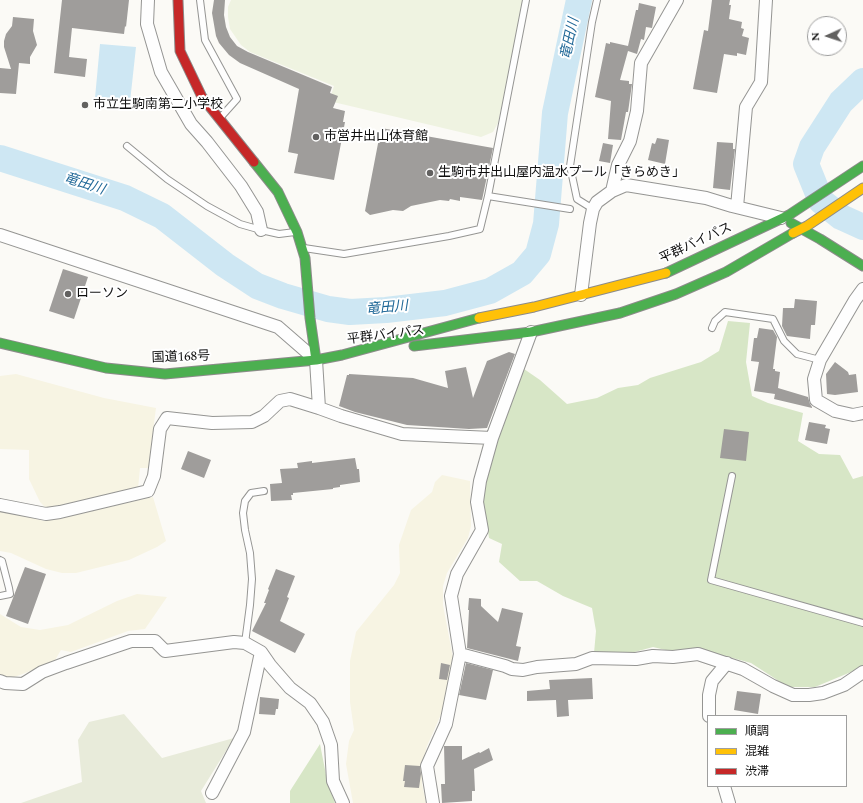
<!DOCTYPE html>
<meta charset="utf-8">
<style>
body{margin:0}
#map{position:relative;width:863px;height:803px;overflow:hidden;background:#fbfaf6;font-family:Spectral,"Noto Sans JP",serif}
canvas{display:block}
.legend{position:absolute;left:707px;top:715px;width:140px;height:72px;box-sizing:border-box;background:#fff;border:1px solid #9f9f9f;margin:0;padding:5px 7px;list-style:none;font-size:12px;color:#0f0f0f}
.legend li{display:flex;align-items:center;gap:8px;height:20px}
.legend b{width:20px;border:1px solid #9f9f9f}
.north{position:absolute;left:807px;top:16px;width:40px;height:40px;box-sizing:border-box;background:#fff;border:1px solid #9f9f9f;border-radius:50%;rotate:267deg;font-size:11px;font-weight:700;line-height:16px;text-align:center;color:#0f0f0f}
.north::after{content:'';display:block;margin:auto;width:14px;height:18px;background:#626160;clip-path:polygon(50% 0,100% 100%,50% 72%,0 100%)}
</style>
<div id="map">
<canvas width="863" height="803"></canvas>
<ul class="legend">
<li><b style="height:5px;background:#4caf50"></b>順調</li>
<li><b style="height:5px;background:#ffc107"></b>混雑</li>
<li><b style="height:5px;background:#c62828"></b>渋滞</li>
</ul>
<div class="north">N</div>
</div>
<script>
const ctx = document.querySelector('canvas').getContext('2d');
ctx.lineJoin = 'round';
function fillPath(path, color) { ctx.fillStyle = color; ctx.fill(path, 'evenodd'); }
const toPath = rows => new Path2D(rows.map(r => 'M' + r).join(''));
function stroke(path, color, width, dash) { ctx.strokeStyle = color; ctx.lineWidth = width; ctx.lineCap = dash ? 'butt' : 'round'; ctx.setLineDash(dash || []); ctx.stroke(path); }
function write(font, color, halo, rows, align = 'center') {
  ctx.font = font + ' Spectral,"Noto Sans JP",serif'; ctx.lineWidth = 4; ctx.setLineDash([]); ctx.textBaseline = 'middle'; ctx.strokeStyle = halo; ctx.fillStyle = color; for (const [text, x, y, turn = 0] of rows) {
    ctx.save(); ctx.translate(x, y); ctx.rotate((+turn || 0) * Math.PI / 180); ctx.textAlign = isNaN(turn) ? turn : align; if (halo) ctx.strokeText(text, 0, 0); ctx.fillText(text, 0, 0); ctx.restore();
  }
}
const farmland = toPath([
 [16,374,104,398,156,408,151,446,151,468,140,468,138,489,46,508,40,502,29,479,29,450,0,449,0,376],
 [442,475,470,481,471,526,468,538,447,573,443,586,443,605,454,663,443,710,427,746,422,765,422,784,426,803,353,803,346,764,349,741,354,730,350,702,350,661,356,632,394,585,400,573,399,545,411,510,432,492,435,482],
 [153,497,166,541,157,547,129,560,76,573,62,573,46,569,11,553,0,551,0,511,2,510,44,521],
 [137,594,167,597,145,629,128,631,71,652,61,650,54,662,12,678,0,675,0,614,21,627,40,630,68,625,117,601]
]);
const forest = toPath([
 [728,321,750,323,746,362,752,396,768,403,803,413,798,441,819,454,840,455,853,479,863,476,863,666,851,672,815,687,788,687,751,663,699,649,674,652,653,647,631,653,594,653,596,631,592,608,563,596,537,581,520,581,499,562,502,544,489,538,483,497,488,464,524,369,540,380,567,404,597,398,618,388,638,385,650,378,701,362,719,351],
 [320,744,327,780,335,803,290,803,290,791]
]);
const cemetery = toPath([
 [124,714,162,758,234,738,201,791,206,803,21,803,82,782,78,740,89,722]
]);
const pitch = toPath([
 [231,0,525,0,498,123,493,132,481,137,329,101,334,86,250,52,241,45,230,29,228,17,228,7]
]);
const water = toPath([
 [100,44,136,47,130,102,95,98]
]);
const river = toPath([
 [863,81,841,102,812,147,806,164,821,201,841,217,863,227],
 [0,158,125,198,162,216,225,265,257,286,283,296,328,309,350,312,386,310,445,303,490,291,522,273,538,254,546,224,555,113,579,0]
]);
const building = toPath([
 [62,0,129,0,126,27,125,26,124,34,72,28,69,57,87,59,85,77,54,73],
 [214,0,225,0,224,15,226,27,230,37,237,46,248,52,332,87,330,93,338,96,333,108,345,111,343,122,345,122,334,180,294,173,298,154,288,152,299,89,240,63,229,55,219,43,216,36,212,13],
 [712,0,730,0,729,5,731,5,729,19,742,22,741,28,744,29,742,36,749,38,746,55,737,53,737,56,724,54,717,93,693,89,704,30,708,31],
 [639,3,656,7,652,28,646,27,644,40,641,39,637,54,628,51,620,80,629,81,629,84,632,84,628,112,626,112,621,140,608,139,611,101,595,97,606,43,610,44,610,42,628,46,636,10,638,10],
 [13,17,34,19,33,31,37,45,30,57,30,64,19,63,16,94,0,93,0,68,11,69,4,47,4,41,6,34,12,26],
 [381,128,493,148,482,200,460,197,460,201,450,199,449,201,440,200,411,206,403,211,393,210,370,215,365,211],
 [657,138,669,140,665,164,648,160,652,143,655,144],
 [717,142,733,143,733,149,735,149,730,190,713,188],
 [603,143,613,145,610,163,599,161],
 [63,269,88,277,74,319,49,311],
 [795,299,817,301,815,325,811,325,810,339,787,336,782,326,783,308,794,308],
 [759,328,773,330,777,337,773,369,775,369,775,371,780,372,778,388,808,397,810,404,812,407,812,408,774,399,775,394,754,391,759,362,751,361,754,338,757,338],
 [509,352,515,354,487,428,469,429,407,425,355,412,339,406,347,375,349,375,349,374,413,378,448,388,445,371,466,367,473,398,487,361],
 [835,362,848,372,849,375,856,374,858,392,835,395,827,394,826,374],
 [809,422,826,425,825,428,830,429,827,444,805,440],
 [724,429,749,432,746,461,720,458],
 [188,451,211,460,204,478,181,469],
 [355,458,357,469,359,469,360,482,340,485,340,487,333,488,333,489,293,493,293,495,291,495,292,500,271,501,270,484,282,483,280,469,298,468,297,463,312,461,312,463],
 [25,567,46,574,28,624,6,616],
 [276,569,295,576,287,597,289,598,280,621,305,634,295,653,252,631,266,603,264,603,269,590,268,589],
 [469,598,481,599,481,606,498,622,502,608,523,613,516,646,521,647,518,661,467,648,469,610,468,610],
 [441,663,450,665,447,680,439,679],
 [466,663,493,670,486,700,459,695],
 [592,678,593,699,568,700,569,716,557,717,556,700,527,701,527,691,550,689,549,680],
 [737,691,761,694,758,714,734,710],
 [260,697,279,699,278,709,276,709,275,715,259,714],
 [444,746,462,746,462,760,479,752,480,753,489,748,493,760,474,769,475,791,472,791,472,801,442,803,441,784,445,784],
 [405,765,420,766,421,774,419,788,404,787,405,781,403,781]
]);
const lane = toPath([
 [200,0,205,40,237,99,220,118],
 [127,146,167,179,207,206,240,224,261,230,279,234,295,232],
 [488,196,570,209],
 [593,209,577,199,570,166,592,22,597,0],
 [304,248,344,254,449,236,480,229,488,196,526,0],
 [712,328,715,321,725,312,773,319,784,341,797,354,820,360],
 [732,476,711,580,863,623],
 [0,560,2,561,9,588,10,594,0,596],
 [245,643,250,605,252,579,250,553,245,530,243,513,245,501,251,493,264,491]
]);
const street = toPath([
 [148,0,147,24,161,72,191,124,207,142,241,186,257,212,261,230],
 [612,191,618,165,630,141,637,111,641,63,677,0],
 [737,207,746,107,761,82,766,0],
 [0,235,278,327,316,360,319,408,341,416,402,434,492,438],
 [863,289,855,300,820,360,814,379,816,400,835,411,853,415,863,413],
 [581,295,590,223,593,209,597,202,612,191,626,185,706,198,732,206,781,218],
 [0,505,46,514,60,512,148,491,154,476,160,429,167,418,212,423,252,422,264,416,280,401,290,399,319,408],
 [460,654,505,666,512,669,523,670,537,667,576,664,592,658,636,659,653,656,673,657,698,654,743,669,773,686,793,695,809,695,823,693,844,685,863,672],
 [0,681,5,683,23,684,42,672,66,663,131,641,155,641,165,651,234,642,245,643,261,652,270,665,290,688,310,703,323,722,331,745,333,781,343,803],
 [709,716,709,695,712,681,727,663],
 [724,786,729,803],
 [212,793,244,732,261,652],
 [433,803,427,766,446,724,460,654,451,596,457,574,482,530,477,502,480,481,492,438,531,332]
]);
const fast = toPath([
 [254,162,278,192,297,232,305,258,310,318,316,360],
 [791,223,820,239,863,266],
 [666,273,789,215,863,166],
 [0,343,106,368,165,374,316,360,342,355,479,318],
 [414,346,531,332,620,313,676,294,726,272,793,233]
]);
const slow = toPath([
 [793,233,807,226,863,188],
 [479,318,534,307,666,273]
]);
const jam = toPath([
 [178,0,180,51,202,97,254,162]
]);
const markers = [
 [85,105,4,"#626160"],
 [316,137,4,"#626160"],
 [430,173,4,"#626160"],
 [68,294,4,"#626160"]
];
const poiNames = [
 ["市立生駒南第二小学校",93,105],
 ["市営井出山体育館",324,137],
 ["生駒市井出山屋内温水プール「きらめき」",438,173],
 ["ローソン",76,294]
];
const streetNames = [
 ["平群バイパス",696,244,-25],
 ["平群バイパス",386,336,-7],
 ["国道168号",181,358,-2]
];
const waterNames = [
 ["竜田川",571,39,-78],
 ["竜田川",84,185,18],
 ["竜田川",387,309,-5]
];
fillPath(farmland, '#f7f4e3');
fillPath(forest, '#d7e6c6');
fillPath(cemetery, '#e8ebda');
fillPath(pitch, '#eff3e1');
fillPath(water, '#cee7f3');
stroke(river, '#cee7f3', 26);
fillPath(building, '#9f9d9b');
stroke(lane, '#959593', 8);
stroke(street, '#959593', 14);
stroke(fast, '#8c8b8a', 11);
stroke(slow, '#8c8b8a', 11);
stroke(jam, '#8c8b8a', 11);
stroke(lane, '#fefefe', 6);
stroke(street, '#fefefe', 12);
stroke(fast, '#4caf50', 9);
stroke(slow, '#ffc107', 9);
stroke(jam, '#c62828', 9);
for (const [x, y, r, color] of markers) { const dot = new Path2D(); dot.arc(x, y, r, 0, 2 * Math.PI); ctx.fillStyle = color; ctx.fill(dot); stroke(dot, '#fff', 1.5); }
write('13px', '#0f0f0f', '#fff', poiNames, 'left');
write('13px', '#0f0f0f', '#fff', streetNames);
write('italic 14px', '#216998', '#fff', waterNames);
</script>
